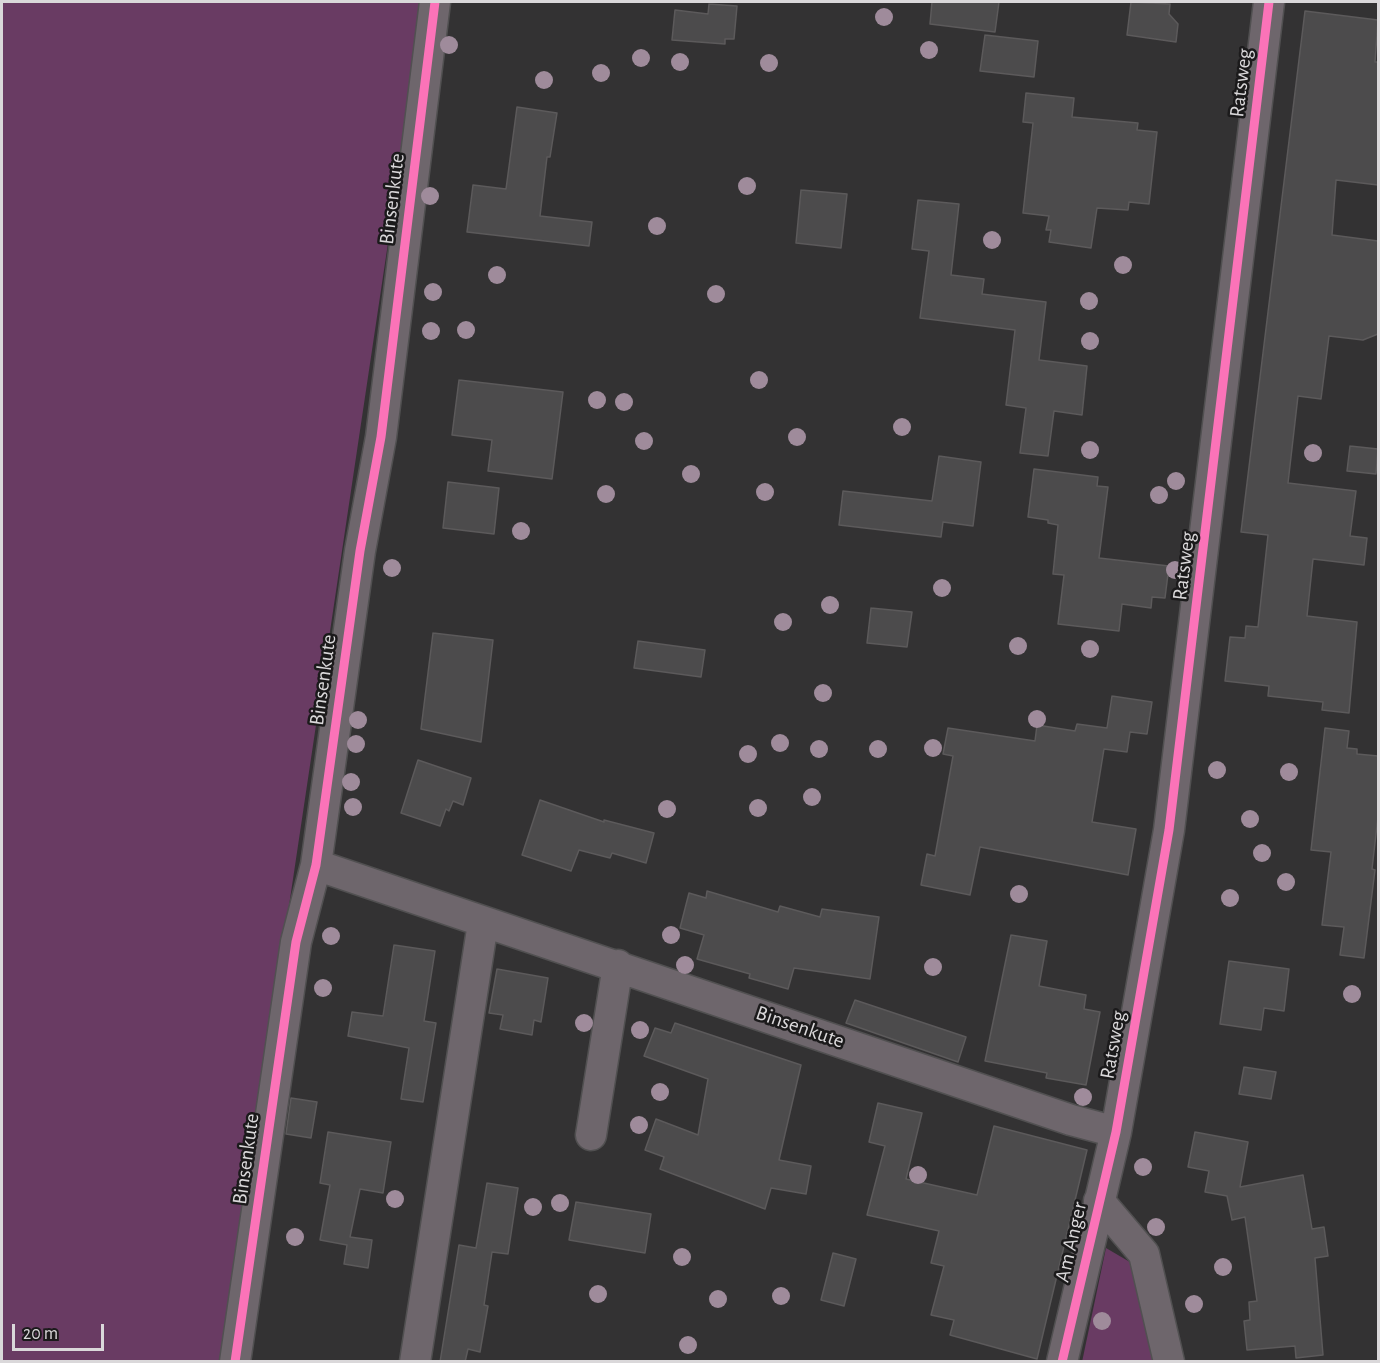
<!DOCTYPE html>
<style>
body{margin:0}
#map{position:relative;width:1380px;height:1363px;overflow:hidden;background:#333233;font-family:"Alegreya Sans",sans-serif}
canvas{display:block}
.frame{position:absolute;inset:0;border:3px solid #dad8da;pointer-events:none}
.scale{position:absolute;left:12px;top:1324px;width:92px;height:27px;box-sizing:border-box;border:3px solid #dad8da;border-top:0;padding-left:8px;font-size:18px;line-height:21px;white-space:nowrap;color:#dad8da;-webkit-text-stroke:4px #1b1a1b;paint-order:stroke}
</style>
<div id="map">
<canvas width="1380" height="1363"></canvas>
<div class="frame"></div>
<div class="scale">20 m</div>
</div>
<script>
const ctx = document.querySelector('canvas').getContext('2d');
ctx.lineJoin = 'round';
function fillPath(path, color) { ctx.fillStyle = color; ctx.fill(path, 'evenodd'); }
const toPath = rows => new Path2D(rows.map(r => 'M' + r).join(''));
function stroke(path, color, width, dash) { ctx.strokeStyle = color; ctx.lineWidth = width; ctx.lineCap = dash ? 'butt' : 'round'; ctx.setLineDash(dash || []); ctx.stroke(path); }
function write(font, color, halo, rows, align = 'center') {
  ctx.font = font + ' "Alegreya Sans",sans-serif'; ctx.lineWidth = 5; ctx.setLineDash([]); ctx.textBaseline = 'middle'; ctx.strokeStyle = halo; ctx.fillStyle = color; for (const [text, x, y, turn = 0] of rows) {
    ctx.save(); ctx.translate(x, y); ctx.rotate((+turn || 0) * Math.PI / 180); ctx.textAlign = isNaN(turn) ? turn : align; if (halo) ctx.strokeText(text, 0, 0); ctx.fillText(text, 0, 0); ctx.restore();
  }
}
const green = toPath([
 [2,2,424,2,221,1361,2,1362],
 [1106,1248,1135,1265,1159,1361,1082,1362]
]);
const building = toPath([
 [932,2,999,2,995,32,930,24,932,2],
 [1131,2,1170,4,1169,14,1178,24,1176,42,1127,35,1131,2],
 [709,4,737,6,734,39,725,39,725,44,672,40,675,10,708,14,709,4],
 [1305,11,1378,20,1375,62,1378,62,1378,185,1336,180,1332,235,1378,241,1378,334,1363,340,1329,336,1321,399,1298,396,1288,483,1356,491,1350,536,1367,538,1364,565,1313,559,1307,616,1357,622,1349,713,1322,710,1323,702,1268,696,1269,686,1225,681,1230,637,1245,638,1246,626,1258,627,1268,535,1241,532,1305,11],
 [985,35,1038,41,1034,77,980,71,985,35],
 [1026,93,1074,98,1072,117,1138,123,1137,130,1157,132,1149,204,1129,202,1128,210,1097,208,1091,248,1049,242,1051,230,1046,230,1049,216,1023,213,1033,123,1023,122,1026,93],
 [517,107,557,113,550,157,547,157,540,216,592,222,589,246,467,232,473,185,506,189,517,107],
 [801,190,847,194,841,248,796,243,801,190],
 [918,200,959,204,951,275,984,279,982,294,1046,302,1039,360,1087,366,1082,415,1054,411,1048,456,1020,453,1026,408,1006,405,1015,330,920,318,929,251,912,249,918,200],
 [459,380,563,392,552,479,488,471,492,440,452,435,459,380],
 [1350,446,1378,449,1376,474,1347,471,1350,446],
 [939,456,981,462,973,526,943,522,941,537,839,525,843,491,932,501,939,456],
 [1034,469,1098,477,1097,486,1108,487,1099,558,1169,566,1165,598,1152,597,1151,608,1122,604,1119,631,1058,624,1064,575,1053,574,1058,525,1048,523,1048,520,1028,517,1034,469],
 [448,482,499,488,494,534,443,528,448,482],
 [871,608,912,612,907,647,867,643,871,608],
 [433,633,493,640,481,742,421,729,433,633],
 [638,641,705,650,701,677,634,668,638,641],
 [1112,696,1152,702,1147,734,1130,732,1127,752,1104,749,1092,822,1136,829,1128,875,980,847,970,895,921,885,927,854,935,856,953,756,943,754,948,728,1035,741,1037,725,1075,731,1077,724,1107,728,1112,696],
 [1325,728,1349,731,1347,748,1357,749,1357,754,1378,756,1378,817,1372,869,1375,870,1364,958,1340,955,1344,927,1322,925,1331,852,1311,850,1325,728],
 [418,760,471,778,463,805,453,801,449,811,446,809,440,826,401,813,418,760],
 [540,800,604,822,604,820,654,833,646,863,612,853,610,858,579,850,571,871,522,855,540,800],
 [707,891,778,912,780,906,820,917,822,909,879,917,870,979,794,968,788,989,749,978,750,974,697,959,704,935,680,928,689,893,706,898,707,891],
 [1011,935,1047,941,1039,986,1086,995,1084,1009,1100,1012,1086,1085,1046,1078,1047,1073,985,1061,1011,935],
 [394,945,435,951,424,1021,436,1023,423,1102,401,1099,409,1048,348,1036,352,1012,383,1016,394,945],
 [1229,961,1289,969,1284,1011,1264,1008,1261,1030,1220,1024,1229,961],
 [497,969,548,978,541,1022,534,1020,532,1035,500,1029,503,1015,489,1013,497,969],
 [855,1000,966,1037,958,1062,846,1023,855,1000],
 [675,1023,801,1065,779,1160,811,1166,806,1194,771,1188,765,1209,660,1169,664,1157,645,1150,656,1119,698,1135,708,1079,644,1056,655,1028,671,1033,675,1023],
 [1244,1067,1276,1072,1271,1099,1239,1094,1244,1067],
 [291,1098,317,1102,311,1138,286,1134,291,1098],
 [878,1103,922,1113,906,1179,977,1195,994,1126,1087,1150,1037,1359,950,1335,954,1320,931,1315,944,1266,931,1263,939,1231,867,1215,885,1146,869,1142,878,1103],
 [328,1132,391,1142,383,1193,360,1189,350,1237,372,1240,368,1268,344,1264,347,1245,320,1240,330,1185,320,1183,328,1132],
 [1195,1132,1248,1142,1240,1187,1303,1175,1312,1229,1324,1227,1328,1256,1315,1258,1323,1355,1296,1358,1295,1346,1247,1350,1244,1321,1250,1320,1249,1302,1257,1301,1245,1217,1232,1220,1227,1196,1205,1192,1209,1171,1188,1167,1195,1132],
 [487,1183,518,1188,508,1254,492,1252,484,1305,488,1306,480,1352,468,1349,465,1362,440,1362,459,1245,476,1248,487,1183],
 [576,1202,651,1214,645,1253,569,1240,576,1202],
 [833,1253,856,1259,844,1306,821,1300,833,1253]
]);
const minor = toPath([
 [316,865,1071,1120,1116,1132],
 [591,1135,618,965],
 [1099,1201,1144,1254,1169,1362],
 [235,1362,296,942,316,865,360,551,381,437,435,2],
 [415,1362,483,923],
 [1062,1362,1116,1132,1169,830,1269,2]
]);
const cycleway = toPath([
 [235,1362,296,942,316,865,360,551,381,437,435,2],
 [1062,1362,1116,1132,1169,830,1269,2]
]);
const trees = [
 [884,17],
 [449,45],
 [929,50],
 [641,58],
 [680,62],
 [769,63],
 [601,73],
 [544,80],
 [747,186],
 [430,196],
 [657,226],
 [992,240],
 [1123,265],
 [497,275],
 [433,292],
 [716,294],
 [1089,301],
 [466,330],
 [431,331],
 [1090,341],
 [759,380],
 [597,400],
 [624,402],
 [902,427],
 [797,437],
 [644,441],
 [1090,450],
 [1313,453],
 [691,474],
 [1176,481],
 [765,492],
 [606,494],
 [1159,495],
 [521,531],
 [392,568],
 [1175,570],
 [942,588],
 [830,605],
 [783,622],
 [1018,646],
 [1090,649],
 [823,693],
 [1037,719],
 [358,720],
 [780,743],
 [356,744],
 [933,748],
 [819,749],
 [878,749],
 [748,754],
 [1217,770],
 [1289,772],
 [351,782],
 [812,797],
 [353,807],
 [758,808],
 [667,809],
 [1250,819],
 [1262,853],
 [1286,882],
 [1019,894],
 [1230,898],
 [671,935],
 [331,936],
 [685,965],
 [933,967],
 [323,988],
 [1352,994],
 [584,1023],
 [640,1030],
 [660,1092],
 [1083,1097],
 [639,1125],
 [1143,1167],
 [918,1175],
 [395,1199],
 [560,1203],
 [533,1207],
 [1156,1227],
 [295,1237],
 [682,1257],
 [1223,1267],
 [598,1294],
 [781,1296],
 [718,1299],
 [1194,1304],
 [1102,1321],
 [688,1345]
];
const streetNames = [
 ["Ratsweg",1241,83,-83],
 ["Binsenkute",392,199,-83],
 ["Ratsweg",1184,566,-83],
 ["Binsenkute",323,680,-82],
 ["Binsenkute",800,1027,19],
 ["Ratsweg",1113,1045,-80],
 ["Binsenkute",246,1159,-82],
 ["Am Anger",1071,1242,-77]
];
fillPath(green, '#693b63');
fillPath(building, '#4c4b4c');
stroke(building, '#5c5a5b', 1.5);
stroke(minor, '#515051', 33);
stroke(minor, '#6e666c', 30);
stroke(cycleway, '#fb73b8', 9);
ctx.fillStyle = '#9f8b9b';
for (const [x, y] of trees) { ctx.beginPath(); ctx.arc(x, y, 9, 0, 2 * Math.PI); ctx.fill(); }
write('21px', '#dad8da', '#1b1a1b', streetNames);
</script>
